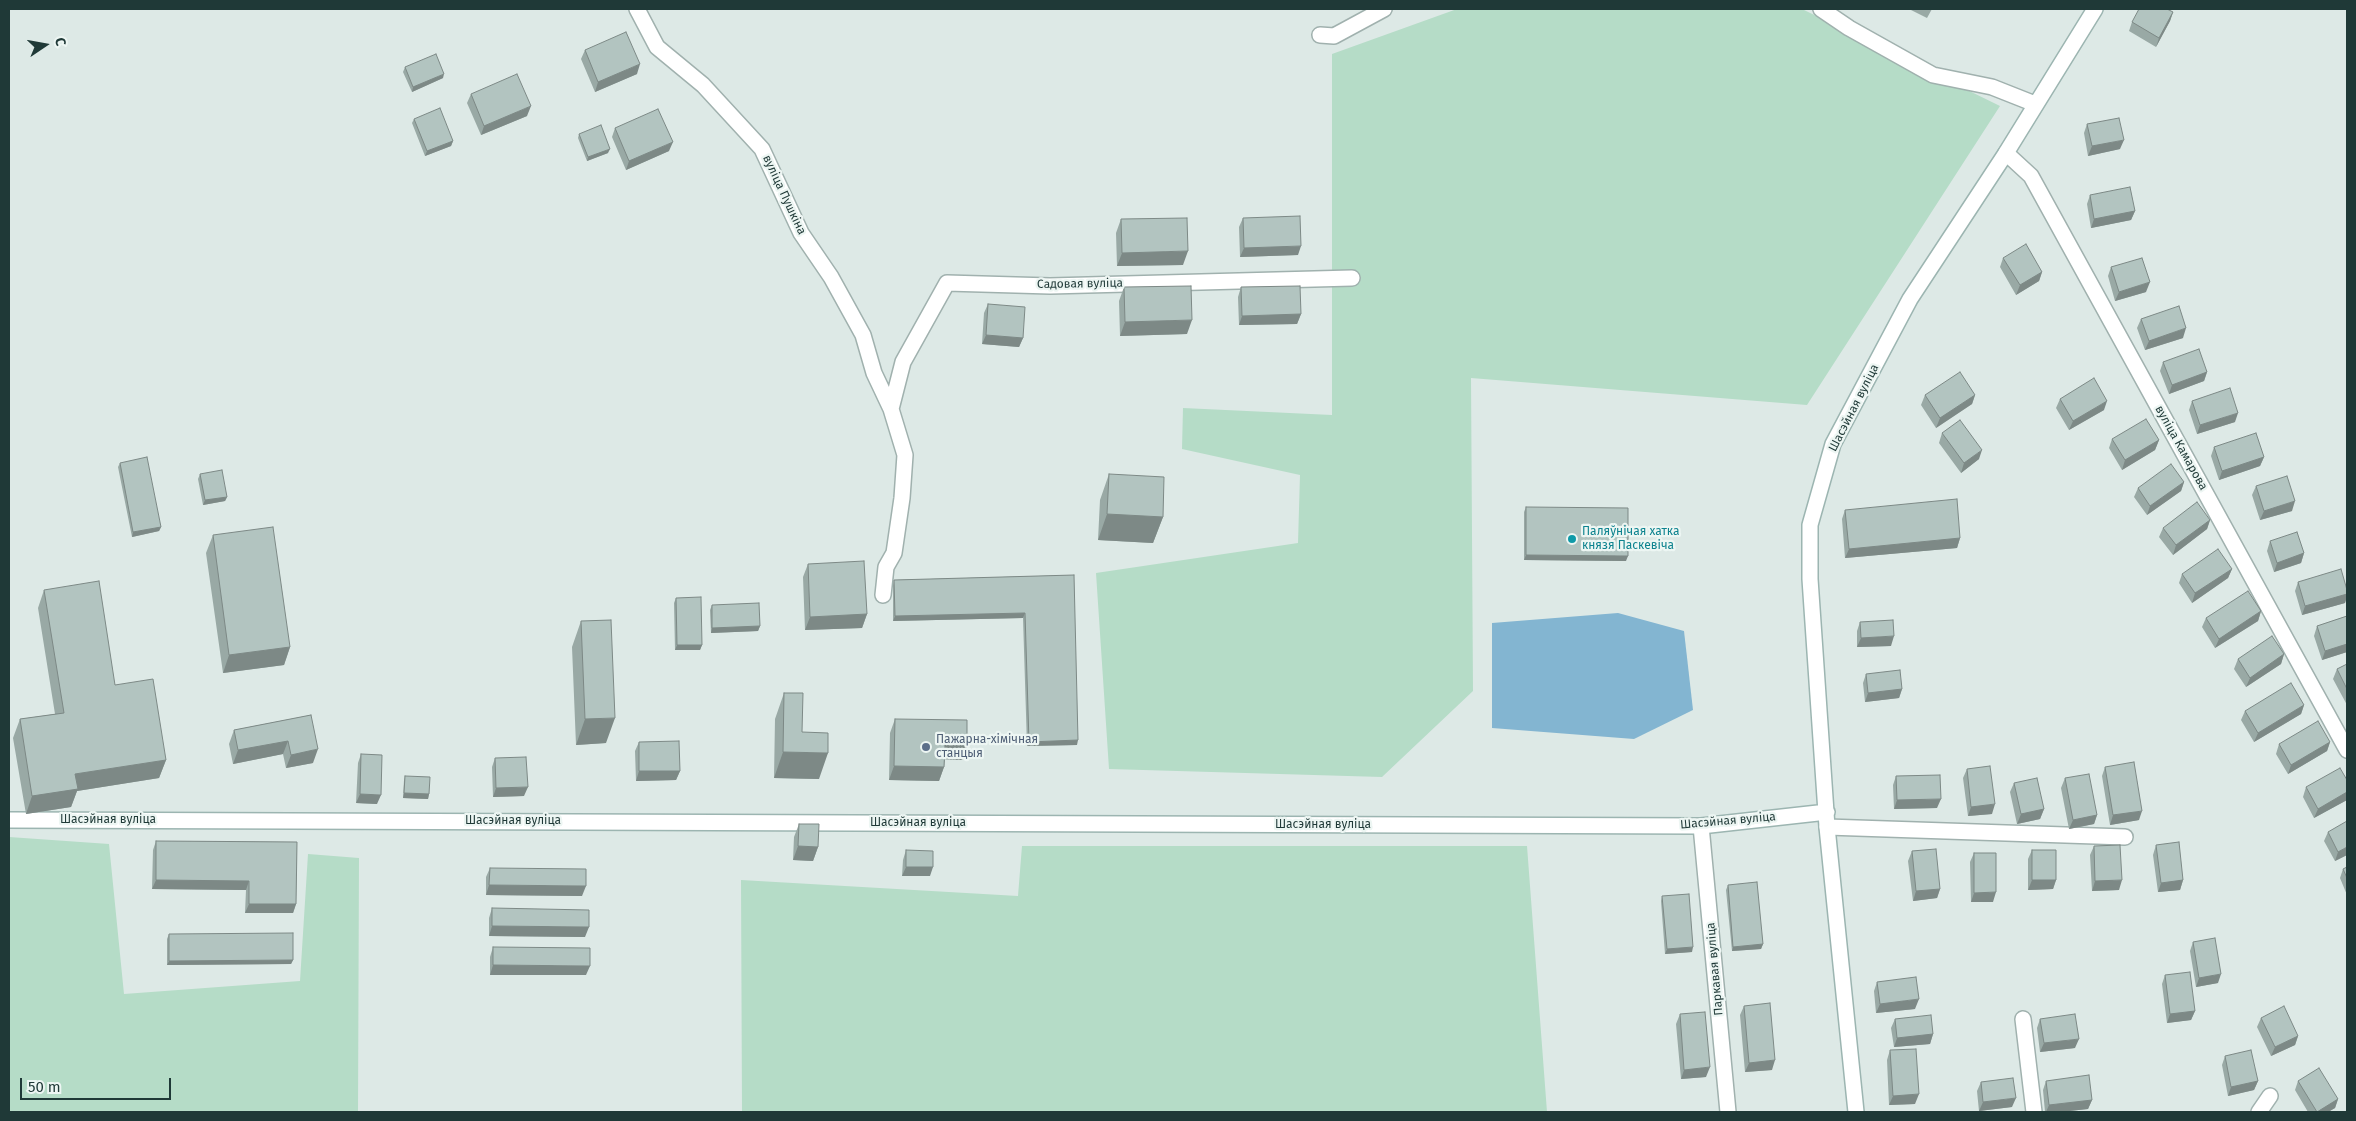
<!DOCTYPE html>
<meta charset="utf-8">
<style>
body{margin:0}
#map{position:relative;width:2356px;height:1121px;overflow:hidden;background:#dde9e6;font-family:"Fira Sans",sans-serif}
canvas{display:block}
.frame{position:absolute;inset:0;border:10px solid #1f3937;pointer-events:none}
.north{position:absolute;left:20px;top:20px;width:50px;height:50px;-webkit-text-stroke:4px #edf6f3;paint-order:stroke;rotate:78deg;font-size:14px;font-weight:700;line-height:20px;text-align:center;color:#1f3937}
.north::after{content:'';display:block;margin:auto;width:18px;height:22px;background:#1f3937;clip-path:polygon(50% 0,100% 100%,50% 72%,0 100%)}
.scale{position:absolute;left:20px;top:1078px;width:151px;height:22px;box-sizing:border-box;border:2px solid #1f3937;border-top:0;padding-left:6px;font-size:15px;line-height:18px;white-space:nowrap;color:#1f3937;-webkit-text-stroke:4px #edf6f3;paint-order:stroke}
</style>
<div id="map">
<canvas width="2356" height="1121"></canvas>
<div class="frame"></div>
<div class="north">С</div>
<div class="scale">50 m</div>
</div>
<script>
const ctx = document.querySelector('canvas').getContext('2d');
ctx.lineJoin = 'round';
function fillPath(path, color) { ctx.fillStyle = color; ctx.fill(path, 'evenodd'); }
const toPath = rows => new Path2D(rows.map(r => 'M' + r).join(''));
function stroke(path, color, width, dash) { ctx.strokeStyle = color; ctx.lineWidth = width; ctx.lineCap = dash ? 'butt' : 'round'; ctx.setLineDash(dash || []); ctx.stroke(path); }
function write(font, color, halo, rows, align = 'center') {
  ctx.font = font + ' "Fira Sans",sans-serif'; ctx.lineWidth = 4.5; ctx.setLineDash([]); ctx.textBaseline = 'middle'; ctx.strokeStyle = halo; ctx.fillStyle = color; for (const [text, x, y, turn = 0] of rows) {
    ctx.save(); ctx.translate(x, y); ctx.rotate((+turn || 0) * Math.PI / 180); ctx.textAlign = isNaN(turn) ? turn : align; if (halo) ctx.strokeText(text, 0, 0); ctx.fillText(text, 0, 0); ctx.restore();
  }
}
const green = toPath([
 [1457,9,1802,9,2000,106,1807,405,1471,378,1473,691,1382,777,1109,769,1096,573,1298,543,1300,475,1182,449,1183,408,1332,415,1332,54],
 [9,837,109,844,124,994,300,981,308,854,359,858,358,1112,9,1112],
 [1022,846,1527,846,1547,1112,742,1112,741,880,1018,896]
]);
const water = toPath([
 [1618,613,1684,631,1693,710,1634,739,1492,728,1492,623]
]);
const street = toPath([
 [637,9,657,47,703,85,762,149,801,233,831,277,863,335,874,373,891,409,905,455,902,498,894,553,886,567,883,595],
 [1821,9,1849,28,1933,75,1992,87,2035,104],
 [1320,35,1334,36,1384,9],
 [2006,153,2031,176,2347,750],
 [891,409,903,362,947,283,1050,286,1352,278],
 [1701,826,1728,1112],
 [1827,827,2125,837],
 [2023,1019,2034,1112],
 [2259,1112,2270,1096]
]);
const secondary = toPath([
 [9,820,1701,826,1827,812],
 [1856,1112,1827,827,1810,579,1810,525,1833,444,1910,299,2006,153,2095,9]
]);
const wall = toPath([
 [1909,9,1932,9,1927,18],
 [2173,12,2170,21,2156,47,2129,31,2132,22],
 [585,50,637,74,595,92,581,59],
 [405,67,443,78,412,92,403,72],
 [471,94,527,116,481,135,467,103],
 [414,119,453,141,451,146,425,156,412,123],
 [2087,124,2120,149,2088,156,2084,133],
 [615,128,669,151,626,170,612,137],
 [579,134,608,153,587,161,578,138],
 [2090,195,2135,211,2131,220,2091,228,2087,204],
 [1243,218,1298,255,1240,257,1239,227],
 [1121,219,1183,265,1117,266,1116,233],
 [2003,258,2042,272,2039,281,2016,295,2000,267],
 [2111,267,2146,292,2115,301,2108,276],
 [1124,287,1187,334,1120,336,1119,301],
 [1241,287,1301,314,1297,324,1239,325,1238,297],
 [988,304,1023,338,1019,347,982,344,984,313],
 [2141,319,2183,338,2145,350,2137,328],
 [2163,362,2207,372,2204,381,2169,394,2160,371],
 [1925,395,1975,395,1972,404,1936,428,1921,405],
 [2060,399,2104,410,2069,430,2056,408],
 [2192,401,2235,422,2197,434,2189,410],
 [1942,433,1979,459,1961,473,1939,443],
 [2112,439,2159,440,2155,450,2122,470,2109,448],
 [2214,447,2264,457,2260,466,2219,480,2211,456],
 [120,463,161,527,159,531,132,537,118,467],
 [200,474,227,497,225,501,203,505,198,479],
 [1109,474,1163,517,1153,543,1098,540,1100,500],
 [2184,482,2181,491,2147,515,2134,497,2138,488],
 [2256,486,2292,511,2260,520,2252,495],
 [1526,507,1626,561,1524,560,1524,512],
 [1845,510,1960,538,1957,548,1845,558,1842,519],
 [2210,520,2207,529,2173,555,2159,537,2163,528],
 [213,535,290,647,284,665,223,673,206,553],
 [2270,541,2304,553,2301,563,2274,572,2267,551],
 [808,564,867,614,862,628,805,630,803,577],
 [2232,569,2228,578,2192,603,2179,583,2182,574],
 [1074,575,1077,745,1027,746,1023,618,893,621,893,585,894,580],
 [2298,582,2347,590,2347,596,2345,603,2302,615,2295,591],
 [44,590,115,685,166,760,159,778,77,791,71,807,26,814,13,738,20,719,55,714,38,608],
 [676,598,702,645,700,650,675,650,674,603],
 [712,605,760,626,758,631,711,633,710,610],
 [2261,611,2258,621,2215,648,2202,627,2206,618],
 [2347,616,2347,652,2322,660,2314,636,2317,626],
 [581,621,606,743,576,745,572,647],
 [1860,622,1891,646,1857,647,1857,631],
 [2284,654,2281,664,2246,687,2234,669,2238,659],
 [2347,664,2347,705,2333,679,2337,669],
 [1866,674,1902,689,1899,698,1865,702,1863,683],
 [784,693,819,779,774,778,775,719],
 [2304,705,2301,714,2254,742,2241,720,2245,711],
 [311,715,313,763,286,768,283,754,233,764,229,744,234,730],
 [895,719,967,746,962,760,945,759,944,767,939,781,889,780,890,733],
 [639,742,680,771,676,780,636,781,635,751],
 [2330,742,2327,751,2288,774,2276,754,2279,744],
 [361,754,377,804,356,803,358,763],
 [495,758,524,796,493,797,492,767],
 [2105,767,2139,820,2110,825,2102,776],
 [1967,769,1992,814,1968,816,1963,778],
 [405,776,429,794,428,799,403,798,404,780],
 [1896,776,1937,808,1894,809,1893,785],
 [2065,778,2097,815,2094,824,2069,829,2061,788],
 [2347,780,2347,800,2314,818,2303,797,2306,787],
 [2014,783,2044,809,2040,819,2017,824,2010,792],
 [799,824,818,847,813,861,793,860,794,837],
 [2328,832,2347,855,2335,861,2324,841],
 [156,841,297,842,296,904,293,913,245,913,246,890,152,889,153,850],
 [2156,845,2183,880,2180,890,2158,892,2153,855],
 [2094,846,2119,890,2092,891,2090,855],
 [906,850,930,876,902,876,903,860],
 [2032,850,2056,880,2053,889,2028,890,2028,859],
 [1912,851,1940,889,1937,898,1913,901,1908,861],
 [1974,853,1993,902,1971,902,1970,862],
 [2347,867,2347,895,2340,878,2343,869],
 [490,868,582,896,486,895,486,877],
 [1728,885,1763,944,1761,949,1732,951,1726,890],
 [1662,896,1692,952,1665,954,1661,901],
 [492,908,585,937,489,936,489,918],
 [169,934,293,960,291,964,167,965,167,939],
 [2193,942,2218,983,2196,987,2190,951],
 [493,947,586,975,490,975,490,957],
 [2165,975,2195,1011,2191,1020,2167,1023,2162,984],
 [1877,982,1915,1009,1876,1013,1874,991],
 [1744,1006,1772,1070,1745,1072,1740,1015],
 [1680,1014,1706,1077,1681,1079,1676,1024],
 [2261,1018,2298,1036,2295,1045,2271,1056,2257,1027],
 [1895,1019,1933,1034,1930,1044,1894,1047,1891,1028],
 [2040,1019,2075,1048,2040,1052,2037,1028],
 [1890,1050,1915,1104,1889,1105,1887,1060],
 [2225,1056,2258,1081,2254,1090,2228,1096,2222,1065],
 [2046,1081,2092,1100,2088,1109,2060,1112,2045,1112,2043,1090],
 [2298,1081,2338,1099,2335,1108,2328,1112,2308,1112,2295,1090],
 [1981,1082,2012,1107,1979,1111,1977,1091]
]);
const shadedWall = toPath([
 [2173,12,2170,21,2156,47,2159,38],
 [640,64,637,74,595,92,598,82],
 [444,74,443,78,412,92,413,87],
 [531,106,527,116,481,135,484,126],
 [2124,140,2120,149,2088,156,2092,146],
 [453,141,451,146,425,156,427,151],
 [673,142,669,151,626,170,629,161],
 [610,149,608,153,587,161,588,157],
 [2135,211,2131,220,2091,228,2094,219],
 [1301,246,1298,255,1240,257,1244,248],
 [1188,251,1183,265,1117,266,1122,253],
 [2042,272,2039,281,2016,295,2020,285],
 [2150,282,2146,292,2115,301,2119,292],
 [1301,314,1297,324,1239,325,1242,316],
 [1192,320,1187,334,1120,336,1125,322],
 [2186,328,2183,338,2145,350,2149,341],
 [986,335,1023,338,1019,347,982,344],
 [2207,372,2204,381,2169,394,2172,385],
 [1975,395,1972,404,1936,428,1940,418],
 [2107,401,2104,410,2069,430,2073,421],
 [2238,413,2235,422,2197,434,2200,425],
 [2159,440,2155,450,2122,470,2125,460],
 [1982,450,1979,459,1961,473,1964,463],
 [2264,457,2260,466,2219,480,2222,471],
 [2184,482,2181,491,2147,515,2150,506],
 [227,497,225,501,203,505,205,500],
 [2295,501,2292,511,2260,520,2264,511],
 [1107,514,1163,517,1153,543,1098,540],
 [2210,520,2207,529,2173,555,2176,545],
 [161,527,159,531,132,537,133,532],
 [1960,538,1957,548,1845,558,1849,549],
 [2304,553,2301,563,2274,572,2277,563],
 [1526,555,1628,556,1626,561,1524,560],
 [2232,569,2228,578,2192,603,2195,593],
 [2347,594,2347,596,2345,603,2302,615,2305,606],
 [2261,611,2258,621,2215,648,2219,639],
 [1025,613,1023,618,893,621,895,616],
 [867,614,862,628,805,630,810,617],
 [760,626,758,631,711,633,712,628],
 [1894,636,1891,646,1857,647,1861,638],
 [2347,644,2347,652,2322,660,2325,651],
 [677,645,702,645,700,650,675,650],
 [290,647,284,665,223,673,229,655],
 [2284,654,2281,664,2246,687,2250,678],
 [1902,689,1899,698,1865,702,1868,693],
 [2304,705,2301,714,2254,742,2258,733],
 [615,718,606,743,576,745,585,719],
 [1078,740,1077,745,1027,746,1029,742],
 [288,741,283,754,233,764,238,750],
 [2330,742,2327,751,2288,774,2291,765],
 [945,745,967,746,962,760,940,759],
 [318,749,313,763,286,768,291,755],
 [783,752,828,753,819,779,774,778],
 [166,760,159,778,77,791,71,807,26,814,32,796,75,774],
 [894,766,944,767,939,781,889,780],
 [639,771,680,771,676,780,636,781],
 [528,787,524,796,493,797,496,788],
 [2347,792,2347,800,2314,818,2318,809],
 [404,793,429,794,428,799,403,798],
 [360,794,381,795,377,804,356,803],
 [1941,799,1937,808,1894,809,1897,800],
 [1995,804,1992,814,1968,816,1971,807],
 [2044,809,2040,819,2017,824,2021,814],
 [2142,811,2139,820,2110,825,2113,815],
 [2097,815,2094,824,2069,829,2073,820],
 [798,846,818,847,813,861,793,860],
 [2347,847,2347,855,2335,861,2338,852],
 [906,867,933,867,930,876,902,876],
 [156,880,249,881,246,890,152,889],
 [2032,880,2056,880,2053,889,2028,890],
 [2122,880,2119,890,2092,891,2095,881],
 [2183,880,2180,890,2158,892,2161,883],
 [489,885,586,886,582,896,486,895],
 [1940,889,1937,898,1913,901,1916,891],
 [1996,892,1993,902,1971,902,1974,893],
 [249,904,296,904,293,913,245,913],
 [492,926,589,927,585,937,489,936],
 [1763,944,1761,949,1732,951,1733,947],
 [1693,947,1692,952,1665,954,1667,949],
 [293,960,291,964,167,965,169,961],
 [493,965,590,966,586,975,490,975],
 [2221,974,2218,983,2196,987,2199,978],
 [1919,999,1915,1009,1876,1013,1880,1004],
 [2195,1011,2191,1020,2167,1023,2170,1014],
 [1933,1034,1930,1044,1894,1047,1897,1038],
 [2298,1036,2295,1045,2271,1056,2275,1047],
 [2079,1039,2075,1048,2040,1052,2044,1043],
 [1775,1060,1772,1070,1745,1072,1749,1063],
 [1710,1067,1706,1077,1681,1079,1684,1070],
 [2258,1081,2254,1090,2228,1096,2231,1087],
 [1919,1094,1915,1104,1889,1105,1893,1096],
 [2016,1098,2012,1107,1979,1111,1983,1102],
 [2338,1099,2335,1108,2328,1112,2316,1112],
 [2092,1100,2088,1109,2060,1112,2046,1112,2049,1105]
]);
const building = toPath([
 [2139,9,2167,9,2173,12,2159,38,2132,22,2139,9],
 [626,32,640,64,598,82,585,50,626,32],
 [436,54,444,74,413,87,405,67,436,54],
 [517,74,531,106,484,126,471,94,517,74],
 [440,108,453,141,427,151,414,119,440,108],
 [658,109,673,142,629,161,615,128,658,109],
 [2119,118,2124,140,2092,146,2087,124,2119,118],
 [601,125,610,149,588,157,579,134,601,125],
 [2130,187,2135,211,2094,219,2090,195,2130,187],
 [1300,216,1301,246,1244,248,1243,218,1300,216],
 [1187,218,1188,251,1122,253,1121,219,1187,218],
 [2026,244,2042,272,2020,285,2003,258,2026,244],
 [2142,258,2150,282,2119,292,2111,267,2142,258],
 [1191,286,1192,320,1125,322,1124,287,1191,286],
 [1300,286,1301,314,1242,316,1241,287,1300,286],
 [988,304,1025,307,1023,338,986,335,988,304],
 [2179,306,2186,328,2149,341,2141,319,2179,306],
 [2199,349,2207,372,2172,385,2163,362,2199,349],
 [1960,372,1975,395,1940,418,1925,395,1960,372],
 [2094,378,2107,401,2073,421,2060,399,2094,378],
 [2230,388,2238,413,2200,425,2192,401,2230,388],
 [2146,419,2159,440,2125,460,2112,439,2146,419],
 [1960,420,1982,450,1964,463,1942,433,1960,420],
 [2256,433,2264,457,2222,471,2214,447,2256,433],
 [147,457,161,527,133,532,120,463,147,457],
 [2171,464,2184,482,2150,506,2138,488,2171,464],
 [222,470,227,497,205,500,200,474,222,470],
 [1109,474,1164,477,1163,517,1107,514,1109,474],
 [2287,476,2295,501,2264,511,2256,486,2287,476],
 [1957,499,1960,538,1849,549,1845,510,1957,499],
 [2197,502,2210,520,2176,545,2163,528,2197,502],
 [1526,507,1628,508,1628,556,1526,555,1526,507],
 [273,527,290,647,229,655,213,535,273,527],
 [2297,532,2304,553,2277,563,2270,541,2297,532],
 [2218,549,2232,569,2195,593,2182,574,2218,549],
 [864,561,867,614,810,617,808,564,864,561],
 [2341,569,2347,590,2347,594,2305,606,2298,582,2341,569],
 [1074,575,1078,740,1029,742,1025,613,895,616,894,580,1074,575],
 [99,581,115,685,153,679,166,760,75,774,78,789,32,796,20,719,64,713,44,590,99,581],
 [2248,591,2261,611,2219,639,2206,618,2248,591],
 [701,597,702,645,677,645,676,598,701,597],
 [759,603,760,626,712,628,712,605,759,603],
 [2347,616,2347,644,2325,651,2317,626,2347,616],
 [611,620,615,718,585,719,581,621,611,620],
 [1893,620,1894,636,1861,638,1860,622,1893,620],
 [2272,636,2284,654,2250,678,2238,659,2272,636],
 [2347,664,2347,689,2337,669,2347,664],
 [1900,670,1902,689,1868,693,1866,674,1900,670],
 [2291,683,2304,705,2258,733,2245,711,2291,683],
 [784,693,803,693,802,732,828,733,828,753,783,752,784,693],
 [311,715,318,749,291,755,288,741,238,750,234,730,311,715],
 [895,719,967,720,967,746,945,745,944,767,894,766,895,719],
 [2318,721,2330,742,2291,765,2279,744,2318,721],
 [679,741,680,771,639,771,639,742,679,741],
 [361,754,382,755,381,795,360,794,361,754],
 [526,757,528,787,496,788,495,758,526,757],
 [2134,762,2142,811,2113,815,2105,767,2134,762],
 [1990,766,1995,804,1971,807,1967,769,1990,766],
 [2340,768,2347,780,2347,792,2318,809,2306,787,2340,768],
 [2089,774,2097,815,2073,820,2065,778,2089,774],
 [1940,775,1941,799,1897,800,1896,776,1940,775],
 [405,776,430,777,429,794,404,793,405,776],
 [2037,778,2044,809,2021,814,2014,783,2037,778],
 [2347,821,2347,847,2338,852,2328,832,2347,821],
 [799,824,819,824,818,847,798,846,799,824],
 [156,841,297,842,296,904,249,904,249,881,156,880,156,841],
 [2179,842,2183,880,2161,883,2156,845,2179,842],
 [2120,845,2122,880,2095,881,2094,846,2120,845],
 [1936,849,1940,889,1916,891,1912,851,1936,849],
 [906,850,933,851,933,867,906,867,906,850],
 [2032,850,2056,850,2056,880,2032,880,2032,850],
 [1974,853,1996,853,1996,892,1974,893,1974,853],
 [2347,867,2347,878,2343,869,2347,867],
 [490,868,586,869,586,886,489,885,490,868],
 [1757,882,1763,944,1733,947,1728,885,1757,882],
 [1689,894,1693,947,1667,949,1662,896,1689,894],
 [492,908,589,910,589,927,492,926,492,908],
 [293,933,293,960,169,961,169,934,293,933],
 [2215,938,2221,974,2199,978,2193,942,2215,938],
 [493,947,590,948,590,966,493,965,493,947],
 [2190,972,2195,1011,2170,1014,2165,975,2190,972],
 [1916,977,1919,999,1880,1004,1877,982,1916,977],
 [1770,1003,1775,1060,1749,1063,1744,1006,1770,1003],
 [2284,1006,2298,1036,2275,1047,2261,1018,2284,1006],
 [1705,1012,1710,1067,1684,1070,1680,1014,1705,1012],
 [2075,1014,2079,1039,2044,1043,2040,1019,2075,1014],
 [1931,1015,1933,1034,1897,1038,1895,1019,1931,1015],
 [1916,1049,1919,1094,1893,1096,1890,1050,1916,1049],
 [2251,1050,2258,1081,2231,1087,2225,1056,2251,1050],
 [2319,1068,2338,1099,2317,1112,2298,1081,2319,1068],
 [2089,1075,2092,1100,2049,1105,2046,1081,2089,1075],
 [2013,1078,2016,1098,1983,1102,1981,1082,2013,1078]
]);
const markers = [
 [1572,539,5,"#0f9aa8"],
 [926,747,5,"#5c6f8a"]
];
const streetNames = [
 ["вуліца Пушкіна",784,195,65],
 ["Садовая вуліца",1080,284,-1],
 ["Шасэйная вуліца",1854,408,-63],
 ["вуліца Камарова",2181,448,61],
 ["Шасэйная вуліца",108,820],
 ["Шасэйная вуліца",513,821],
 ["Шасэйная вуліца",1728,821,-5],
 ["Шасэйная вуліца",918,823],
 ["Шасэйная вуліца",1323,825],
 ["Паркавая вуліца",1715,969,-95]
];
const cultureNames = [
 ["Паляўнічая хатка",1582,532],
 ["князя Паскевіча",1582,546]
];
const serviceNames = [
 ["Пажарна-хімічная",936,740],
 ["станцыя",936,754]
];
fillPath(green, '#b5dcc7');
fillPath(water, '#83b5d1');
stroke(street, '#a0b1ae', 18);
stroke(secondary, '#9cb5b1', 18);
stroke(street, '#fff', 15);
stroke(secondary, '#fff', 15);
fillPath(wall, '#99a9a5');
fillPath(shadedWall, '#7d8986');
fillPath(building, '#b2c4c0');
stroke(building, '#7d8986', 1);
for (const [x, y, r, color] of markers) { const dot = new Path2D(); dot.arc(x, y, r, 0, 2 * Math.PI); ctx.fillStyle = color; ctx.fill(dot); stroke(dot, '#edf6f3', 2); }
write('12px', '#1f3937', '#edf6f3', streetNames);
write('12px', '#0d838f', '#edf6f3', cultureNames, 'left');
write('12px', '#4e5e75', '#edf6f3', serviceNames, 'left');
</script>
